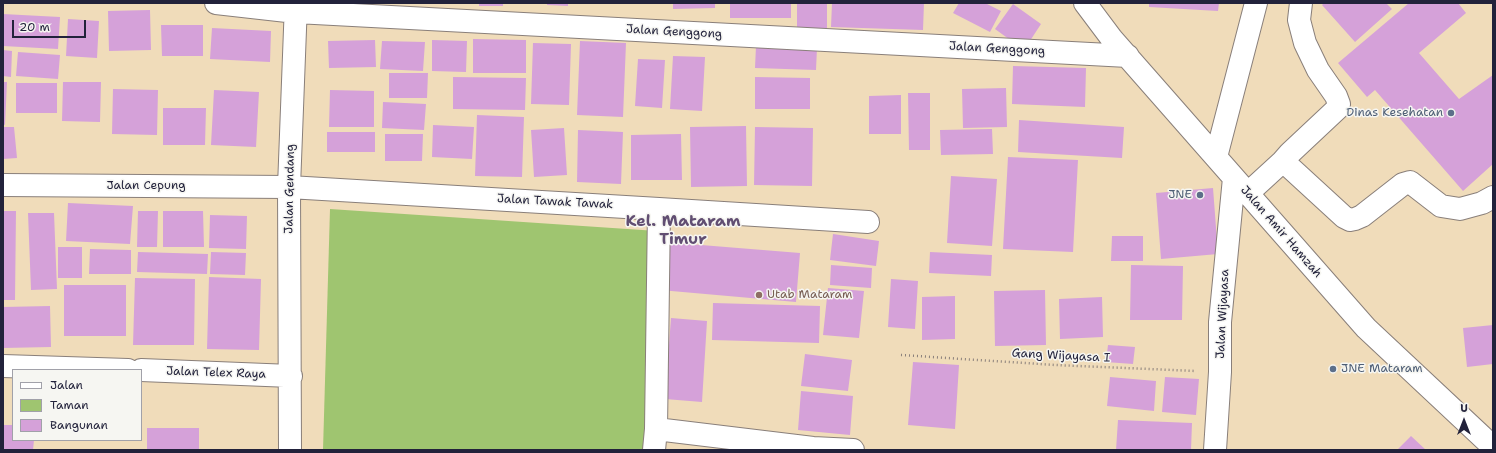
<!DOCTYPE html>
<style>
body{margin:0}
#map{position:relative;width:1496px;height:453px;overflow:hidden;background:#f0dcba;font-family:"Shantell Sans",sans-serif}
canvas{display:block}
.frame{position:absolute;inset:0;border:4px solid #22223b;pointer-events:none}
.legend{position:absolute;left:12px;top:369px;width:130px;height:72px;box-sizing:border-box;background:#f6f6f2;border:1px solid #a1a1a9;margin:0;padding:5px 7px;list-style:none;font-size:12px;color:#22223b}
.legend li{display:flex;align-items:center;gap:8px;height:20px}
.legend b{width:20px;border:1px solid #a1a1a9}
.north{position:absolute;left:1444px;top:401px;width:40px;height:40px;-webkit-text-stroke:3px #f6f6f2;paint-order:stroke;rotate:0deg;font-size:11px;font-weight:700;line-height:16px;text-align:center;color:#22223b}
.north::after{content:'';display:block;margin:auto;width:14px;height:18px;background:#22223b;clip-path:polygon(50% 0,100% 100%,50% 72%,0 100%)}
.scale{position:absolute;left:12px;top:20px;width:74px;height:18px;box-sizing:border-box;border:2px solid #22223b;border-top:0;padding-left:5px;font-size:12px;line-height:14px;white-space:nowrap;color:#22223b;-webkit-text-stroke:3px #f6f6f2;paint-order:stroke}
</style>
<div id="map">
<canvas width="1496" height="453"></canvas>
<div class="frame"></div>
<ul class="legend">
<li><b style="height:5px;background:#fff"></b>Jalan</li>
<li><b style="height:11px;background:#9fc570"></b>Taman</li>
<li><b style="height:11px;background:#d5a1d9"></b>Bangunan</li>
</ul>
<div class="north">U</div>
<div class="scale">20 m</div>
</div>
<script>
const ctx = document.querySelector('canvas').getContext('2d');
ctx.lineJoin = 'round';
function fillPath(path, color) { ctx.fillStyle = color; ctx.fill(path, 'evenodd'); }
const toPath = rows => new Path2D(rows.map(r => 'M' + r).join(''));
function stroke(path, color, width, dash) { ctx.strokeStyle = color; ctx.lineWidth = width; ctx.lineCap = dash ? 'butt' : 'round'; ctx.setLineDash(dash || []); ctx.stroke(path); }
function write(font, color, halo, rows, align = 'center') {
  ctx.font = font + ' "Shantell Sans",sans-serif'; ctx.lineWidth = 3; ctx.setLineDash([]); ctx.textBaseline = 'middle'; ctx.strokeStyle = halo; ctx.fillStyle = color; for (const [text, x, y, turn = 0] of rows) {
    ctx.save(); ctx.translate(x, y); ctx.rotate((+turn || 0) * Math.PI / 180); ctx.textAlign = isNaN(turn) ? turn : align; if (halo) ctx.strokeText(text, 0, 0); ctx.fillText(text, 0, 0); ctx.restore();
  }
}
const green = toPath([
 [330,209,657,231,644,450,323,450]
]);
const building = toPath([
 [479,3,503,3,503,6,479,6],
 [547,3,568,3,568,6,547,5],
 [673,3,715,3,715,8,673,9],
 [730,3,791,3,791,18,730,18],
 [797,3,827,3,827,28,797,28],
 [832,3,924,3,923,30,831,27],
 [959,3,985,3,1001,11,990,32,953,13],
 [1149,3,1219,3,1218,11,1149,7],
 [1324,3,1386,3,1392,9,1355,42,1322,5],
 [1409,3,1458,3,1466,13,1419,53,1459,99,1493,75,1493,164,1463,191,1375,90,1367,97,1338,63],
 [1013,4,1041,24,1024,50,995,29],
 [150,10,151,50,109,51,108,11],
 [3,14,60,17,58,49,3,46],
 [68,19,99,21,97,58,66,56],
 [161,25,203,25,203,56,162,56],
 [212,28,271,31,270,62,210,59],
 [473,39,526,40,526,73,473,73],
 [375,40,376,67,329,68,328,41],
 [432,40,467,41,466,72,432,71],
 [382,41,425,42,423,71,380,69],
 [580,41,626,43,623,117,577,115],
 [533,43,571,44,569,105,531,104],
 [756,46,817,48,816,70,755,68],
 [3,50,12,51,11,77,3,76],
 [18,52,60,55,58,79,16,76],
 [673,56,705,57,702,111,670,109],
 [638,59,665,60,662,108,635,106],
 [1013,66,1086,68,1085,107,1012,104],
 [389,73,428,73,427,98,389,98],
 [453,77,526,78,525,110,453,109],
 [755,77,810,78,810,109,755,109],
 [3,82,7,82,5,125,3,124],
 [63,82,101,82,100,122,62,121],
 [16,83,57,83,57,113,16,113],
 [1006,88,1007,127,963,128,962,89],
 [113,89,158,90,157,135,112,134],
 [214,90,259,92,256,147,211,145],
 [330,90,374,91,374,127,329,127],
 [908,93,930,93,930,150,909,150],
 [901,95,901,134,869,134,869,96],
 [383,102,426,104,424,130,382,128],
 [163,108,206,108,205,145,163,145],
 [477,115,524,117,522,177,475,176],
 [1019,120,1124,127,1122,158,1018,152],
 [433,125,474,127,472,159,432,157],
 [746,126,747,186,691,187,690,127],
 [3,127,14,127,17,158,3,159],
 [755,127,813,128,812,186,754,185],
 [564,128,567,175,534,177,531,130],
 [992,129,993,154,941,155,940,130],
 [578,130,623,132,621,184,577,182],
 [327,132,375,132,375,152,327,152],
 [385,134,423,134,422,161,385,161],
 [681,134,682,180,631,180,631,135],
 [1008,157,1078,160,1073,252,1003,249],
 [951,176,997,179,992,246,947,243],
 [1213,188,1218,254,1161,259,1156,193],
 [68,203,133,206,130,244,66,241],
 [3,211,16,211,15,300,3,300],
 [138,211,158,211,157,247,137,247],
 [163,211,203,211,204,247,163,247],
 [28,213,54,213,57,289,31,290],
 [210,215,247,216,246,249,209,248],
 [833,234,879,241,876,266,830,260],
 [1112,236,1143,236,1143,261,1111,261],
 [664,242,800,253,796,302,660,290],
 [58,247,82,247,82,278,58,278],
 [90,249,131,250,131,274,89,274],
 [138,252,208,254,207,274,137,272],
 [211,252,246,253,245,275,210,274],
 [930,252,992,255,991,276,929,273],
 [831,265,872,268,871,288,830,285],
 [1131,265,1183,266,1182,320,1130,320],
 [209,277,261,279,259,350,207,349],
 [135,278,195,279,194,345,133,345],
 [891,279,918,281,915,329,888,327],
 [64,285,126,285,126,336,64,336],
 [828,288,864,291,859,338,823,335],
 [1045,290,1046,345,995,346,994,291],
 [955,296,955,339,922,340,922,297],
 [1102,297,1103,337,1060,339,1059,299],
 [713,303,820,306,819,343,712,340],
 [50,306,51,347,3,348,3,307],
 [671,318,707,321,702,402,665,399],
 [1493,325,1493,364,1467,367,1463,328],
 [1108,345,1135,347,1133,364,1106,362],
 [805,354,852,360,848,391,801,386],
 [913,362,959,365,955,429,908,425],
 [1110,377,1156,381,1154,411,1107,406],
 [1165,377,1199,379,1196,415,1162,412],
 [801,391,853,396,850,435,798,430],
 [1118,420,1192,423,1191,450,1116,450],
 [3,425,13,425,13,440,34,440,33,450,3,450],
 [147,428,199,428,199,450,147,450],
 [1411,436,1426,450,1397,450]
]);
const path = toPath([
 [901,355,1055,365,1196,371]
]);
const minor = toPath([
 [216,3,296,12,1128,56],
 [1085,3,1112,39,1366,328,1493,447],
 [1301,3,1299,20,1305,43,1318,70,1336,96,1339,104,1338,108,1290,153,1283,161,1344,217,1350,220,1355,219,1362,216,1403,184,1410,182,1441,206,1460,209,1482,203,1493,197],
 [1216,157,1256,3],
 [3,185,289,187,659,209,868,222],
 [1247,194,1283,161],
 [3,366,128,370],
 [141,370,291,376],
 [656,429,813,448,853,450],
 [290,450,289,187,296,3],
 [654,450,656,429,659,209],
 [1215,450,1220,372,1220,322,1234,178]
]);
const markers = [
 [1451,113,4,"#5c6f8a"],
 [1200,195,4,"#5c6f8a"],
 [759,295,4,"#8d6e63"],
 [1333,369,4,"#5c6f8a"]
];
const streetNames = [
 ["Jalan Genggong",674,32,3],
 ["Jalan Genggong",997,49,3],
 ["Jalan Cepung",146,186],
 ["Jalan Gendang",290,189,-89],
 ["Jalan Tawak Tawak",555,202,3],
 ["Jalan Amir Hamzah",1281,232,49],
 ["Jalan Wijayasa",1223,314,-87],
 ["Gang Wijayasa I",1061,356,3],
 ["Jalan Telex Raya",216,373,2]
];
const serviceNames = [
 ["Dinas Kesehatan",1443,113],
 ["JNE",1192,195],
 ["JNE Mataram",1341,369,"left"]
];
const educationNames = [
 ["Utab Mataram",767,295]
];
const districtNames = [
 ["Kel. Mataram",683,222],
 ["Timur",683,240]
];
fillPath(green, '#9fc570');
fillPath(building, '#d5a1d9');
stroke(minor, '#897f7a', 24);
stroke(path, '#897f7a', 2.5, [1, 3]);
stroke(minor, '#fff', 22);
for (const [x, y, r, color] of markers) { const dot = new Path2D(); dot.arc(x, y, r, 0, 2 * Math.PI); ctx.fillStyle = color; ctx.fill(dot); stroke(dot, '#f6f6f2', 1.5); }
write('12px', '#22223b', '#f6f6f2', streetNames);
write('12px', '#4e5e75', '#f6f6f2', serviceNames, 'right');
write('12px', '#785e54', '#f6f6f2', educationNames, 'left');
write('bold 16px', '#614e72', '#f6f6f2', districtNames);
</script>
